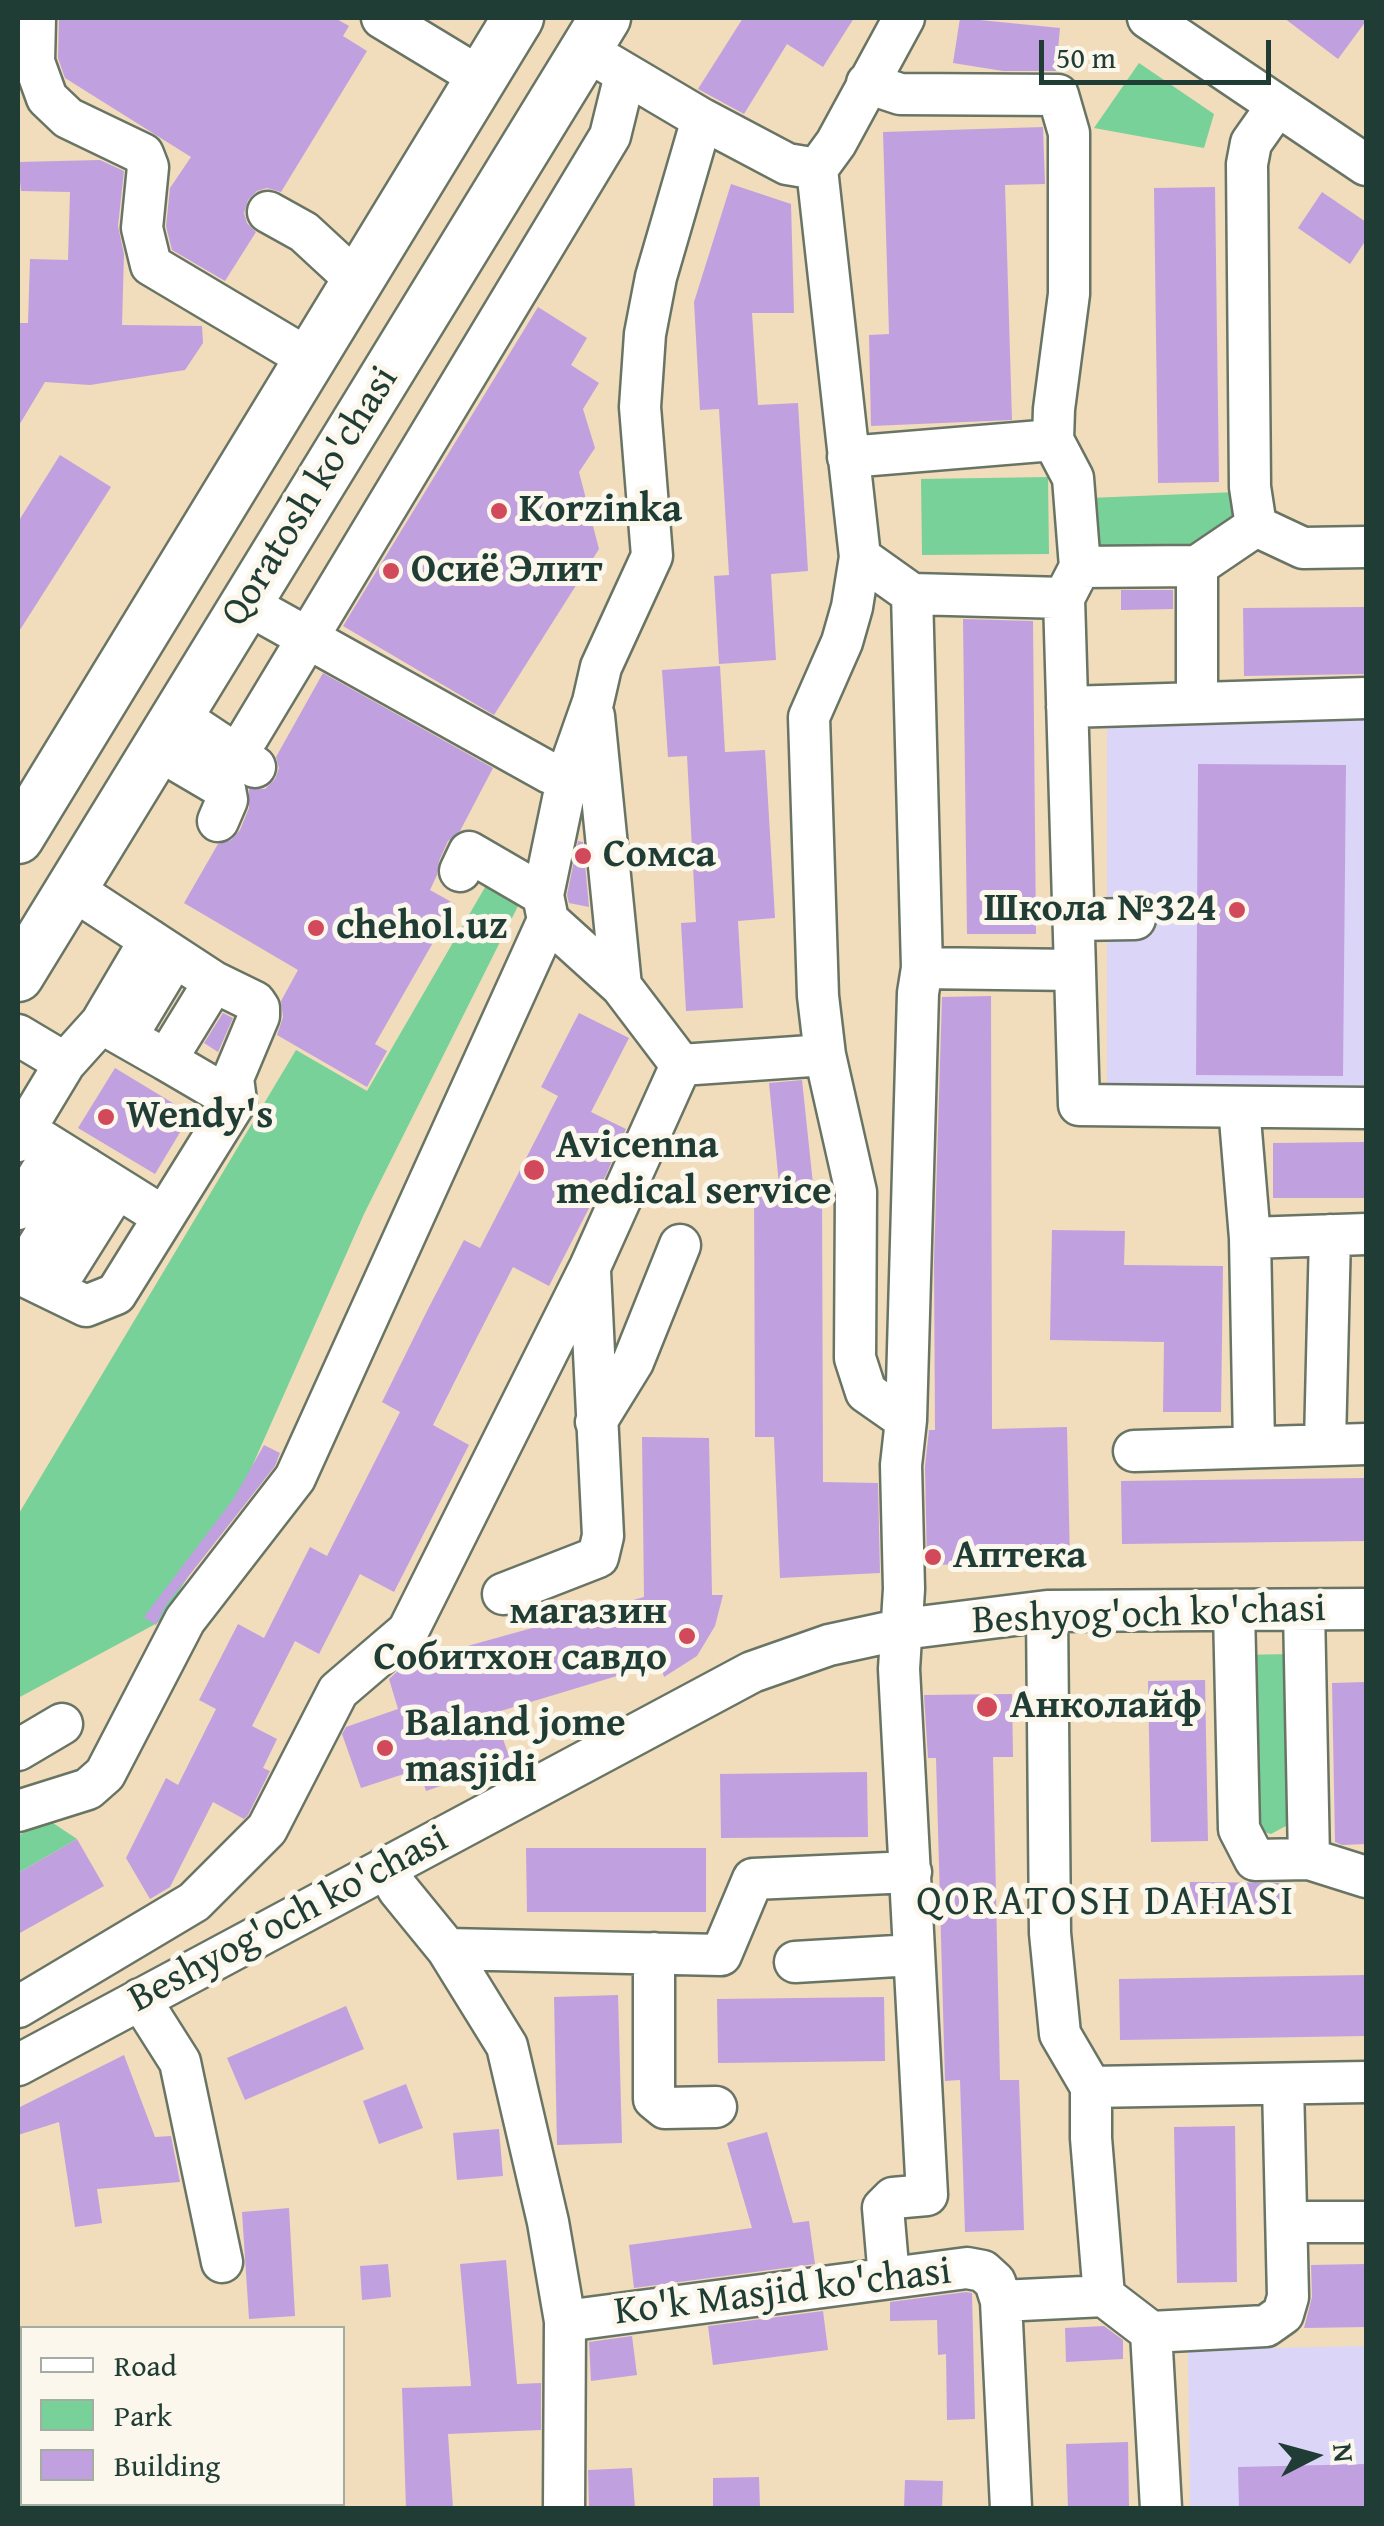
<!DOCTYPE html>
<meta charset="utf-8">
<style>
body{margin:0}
#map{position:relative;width:1384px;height:2526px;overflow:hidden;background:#f1dcbc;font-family:"Gentium Book Plus",serif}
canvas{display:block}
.frame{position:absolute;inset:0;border:20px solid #1f3d34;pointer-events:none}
.legend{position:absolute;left:20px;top:2326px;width:325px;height:180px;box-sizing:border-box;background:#fbf7ec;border:2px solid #a3ada2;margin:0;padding:12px 18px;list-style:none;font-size:30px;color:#1f3d34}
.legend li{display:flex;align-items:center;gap:20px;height:50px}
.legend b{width:50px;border:2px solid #a3ada2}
.north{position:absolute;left:1264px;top:2406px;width:100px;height:100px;-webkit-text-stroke:8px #fbf7ec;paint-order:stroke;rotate:84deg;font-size:28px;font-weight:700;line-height:40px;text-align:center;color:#1f3d34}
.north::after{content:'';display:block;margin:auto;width:35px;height:45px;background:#1f3d34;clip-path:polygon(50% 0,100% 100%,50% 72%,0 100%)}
.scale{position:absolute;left:1039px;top:40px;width:232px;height:45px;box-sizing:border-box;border:5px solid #1f3d34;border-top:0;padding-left:12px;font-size:30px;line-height:35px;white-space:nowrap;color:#1f3d34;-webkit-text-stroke:8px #fbf7ec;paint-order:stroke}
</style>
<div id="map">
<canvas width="1384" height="2526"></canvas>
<div class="frame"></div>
<ul class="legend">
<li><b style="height:12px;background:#fff"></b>Road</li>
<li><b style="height:28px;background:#77d198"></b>Park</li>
<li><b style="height:28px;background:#c1a0df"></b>Building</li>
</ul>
<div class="north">N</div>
<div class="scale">50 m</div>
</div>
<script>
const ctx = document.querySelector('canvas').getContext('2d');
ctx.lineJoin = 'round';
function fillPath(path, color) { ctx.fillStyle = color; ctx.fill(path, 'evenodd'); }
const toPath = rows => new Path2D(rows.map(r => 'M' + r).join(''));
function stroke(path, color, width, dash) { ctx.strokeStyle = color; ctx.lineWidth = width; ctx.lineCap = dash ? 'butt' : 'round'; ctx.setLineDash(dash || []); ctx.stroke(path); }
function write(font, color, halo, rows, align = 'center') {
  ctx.font = font + ' "Gentium Book Plus",serif'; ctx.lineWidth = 10; ctx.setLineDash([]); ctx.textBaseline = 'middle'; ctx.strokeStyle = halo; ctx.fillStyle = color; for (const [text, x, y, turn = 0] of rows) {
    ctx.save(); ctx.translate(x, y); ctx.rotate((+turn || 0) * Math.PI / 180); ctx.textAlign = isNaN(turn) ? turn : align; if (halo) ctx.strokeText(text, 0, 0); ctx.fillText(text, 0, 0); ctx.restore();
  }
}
const built = toPath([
 [1366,717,1366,1097,1107,1097,1107,722],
 [1366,2346,1366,2508,1190,2508,1188,2350]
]);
const green = toPath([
 [1139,63,1214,114,1204,148,1094,128],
 [1048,477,1049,554,922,555,921,479],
 [1237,492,1240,524,1198,554,1098,547,1089,498],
 [488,882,520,902,364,1214,246,1480,161,1621,18,1698,18,1515,296,1050,367,1091],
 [1295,1654,1299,1819,1271,1834,1241,1825,1236,1655],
 [47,1819,77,1839,18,1873,18,1836]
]);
const building = toPath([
 [59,18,335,18,349,26,343,36,367,51,281,192,267,188,257,191,248,200,244,213,247,223,256,232,225,281,172,250,166,226,170,188,191,157,65,78,58,58],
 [743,18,854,18,823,67,787,44,744,114,698,89],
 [960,18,1060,28,1056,71,1003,71,953,63],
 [1284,18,1366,18,1366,21,1338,59],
 [1043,127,1045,184,1005,185,1012,420,871,426,869,335,889,334,883,132],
 [100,160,124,171,118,226,124,254,122,325,202,326,203,343,185,370,90,385,45,382,18,427,18,323,28,323,30,259,68,260,70,192,21,191,18,162],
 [731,184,791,204,794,313,752,313,758,405,798,403,808,571,771,574,776,660,719,664,714,576,729,575,719,409,700,410,694,302],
 [1215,187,1219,482,1158,483,1154,188],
 [1322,192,1366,222,1366,240,1350,264,1298,228],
 [538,307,587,338,571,365,599,383,583,409,595,448,579,472,599,549,494,715,343,626],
 [60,455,111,487,18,633,18,522],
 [1121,590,1173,590,1173,609,1121,610],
 [1366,607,1366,674,1244,676,1243,608],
 [963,619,1033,621,1036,934,967,934],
 [720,666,725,752,765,750,775,918,738,921,743,1008,686,1011,681,923,696,922,687,756,668,757,662,670],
 [323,673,493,768,460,831,448,841,439,861,437,875,430,890,455,904,375,1044,387,1051,367,1087,277,1035,283,1017,281,1001,298,970,184,903,218,844,231,840,240,830,249,808,249,789,265,789,275,779,279,768,276,757],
 [1198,764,1346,765,1343,1076,1196,1075],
 [578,841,583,842,589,907,569,903,567,895],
 [991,996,992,1429,1067,1427,1070,1562,927,1565,925,1466,929,1430,935,1430,934,1261,942,997],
 [223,1013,233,1018,218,1052,204,1043],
 [579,1013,629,1038,591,1112,626,1129,606,1175,549,1286,513,1267,470,1351,433,1425,469,1445,394,1592,360,1574,319,1654,295,1641,252,1726,277,1739,263,1768,270,1771,248,1815,244,1819,213,1802,170,1887,150,1899,126,1858,166,1778,178,1785,216,1709,199,1700,238,1624,264,1638,310,1547,327,1556,400,1412,382,1402,428,1309,464,1240,480,1248,558,1096,541,1087],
 [115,1068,191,1114,155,1174,78,1128],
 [802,1080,813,1184,822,1184,823,1482,878,1483,880,1573,780,1578,774,1437,755,1437,754,1184,779,1184,769,1083],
 [1366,1142,1366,1198,1273,1198,1273,1143],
 [1052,1230,1125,1231,1124,1265,1223,1266,1221,1412,1163,1412,1164,1342,1050,1340],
 [642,1437,709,1438,712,1595,723,1595,715,1626,697,1656,664,1677,660,1663,494,1713,511,1762,426,1791,419,1769,361,1788,342,1734,346,1727,398,1709,389,1679,400,1669,471,1645,644,1597],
 [264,1445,280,1453,275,1466,166,1605,156,1625,144,1617,234,1498],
 [1366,1478,1366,1541,1122,1544,1121,1481],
 [1205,1680,1208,1841,1151,1842,1148,1681],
 [1366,1682,1366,1844,1342,1845,1335,1842,1332,1683],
 [1012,1694,1013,1757,993,1757,1000,2080,1019,2080,1024,2230,965,2232,960,2080,945,2081,936,1758,928,1758,924,1695],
 [867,1772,868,1837,721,1838,720,1774],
 [77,1839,104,1886,18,1934,18,1873],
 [526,1848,706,1848,706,1912,527,1912],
 [1190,1882,1291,1883,1292,1911,1190,1911],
 [1366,1975,1366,2036,1120,2040,1119,1979],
 [618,1995,622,2143,557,2145,554,1997],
 [884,1997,885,2061,718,2063,717,1999],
 [346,2006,364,2049,245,2100,227,2058],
 [124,2055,155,2137,171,2136,180,2182,97,2189,102,2223,75,2227,59,2122,18,2135,18,2108],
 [406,2084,423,2128,379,2144,363,2101],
 [1235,2126,1237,2282,1177,2283,1174,2127],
 [499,2129,503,2176,457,2180,453,2133],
 [767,2132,793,2223,809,2221,815,2264,634,2288,629,2245,752,2228,727,2143],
 [289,2208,295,2316,249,2319,242,2212],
 [506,2260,517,2384,541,2383,541,2430,448,2434,453,2508,406,2508,402,2388,471,2386,460,2264],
 [388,2264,391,2297,362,2300,360,2266],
 [1366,2264,1366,2327,1304,2328,1312,2297,1311,2265],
 [966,2292,972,2293,975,2419,947,2420,946,2354,938,2355,937,2320,890,2321,890,2302],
 [823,2311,828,2350,713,2365,708,2326],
 [1104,2326,1123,2340,1123,2359,1066,2362,1065,2328],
 [632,2336,637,2375,591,2381,589,2342],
 [1128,2442,1129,2508,1068,2508,1066,2444],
 [1366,2464,1366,2508,1239,2508,1238,2467],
 [632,2468,635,2508,589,2508,588,2470],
 [759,2477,760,2508,713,2508,713,2478],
 [905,2480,943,2481,942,2508,904,2508]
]);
const minor = toPath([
 [35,18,34,62,47,98,68,118,143,154,148,167,142,228,151,265,309,359],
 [382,18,481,78],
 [1148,18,1366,165],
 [604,61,702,119,787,164,817,169],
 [867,83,900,94,1058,95,1069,133,1069,294,1054,409,1053,440,1073,478,1080,567,1064,598,1079,1105,1366,1108],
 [268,212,304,232,357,281],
 [848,457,1053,440],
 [1256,526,1250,487,1247,164,1251,143,1277,106],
 [860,557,912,594,1064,598],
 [1080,567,1197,566,1256,526,1303,548,1366,547],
 [245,603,550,773],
 [1197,703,1197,566],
 [1067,707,1366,698],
 [177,715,255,767],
 [594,716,621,986],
 [248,737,610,136,625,75],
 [157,749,225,789,227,800,218,821],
 [460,871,469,852,543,895],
 [1074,920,1135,919],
 [922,968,1075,970],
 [101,1023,150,940],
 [18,1035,65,1063,18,1141],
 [127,1036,174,958],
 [825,1055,856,1192,855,1358,866,1392,906,1420],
 [166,1060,236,1101],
 [65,1063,101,1023,166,1060,214,982,72,889],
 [681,1065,621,986,548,920,543,895,569,770,593,702,601,667,652,556,640,407,645,334,656,277,702,119],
 [1239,1107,1250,1238],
 [25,1130,164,1217],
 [18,1209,55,1149],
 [18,1273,86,1306,116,1294,236,1101,233,1078,259,1016,259,1008,255,1002,214,982],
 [20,1275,86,1168],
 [53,1290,117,1188],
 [596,1422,633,1362,680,1245],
 [1325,1443,1330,1235],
 [1254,1445,1250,1238,1366,1234],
 [1134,1451,1366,1444],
 [503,1594,598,1557,603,1536,590,1271],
 [1047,1611,1050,1933,1060,2034,1091,2087,1091,2138,1104,2296,1151,2332,1266,2326,1283,2314,1288,2297,1283,2085],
 [1234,1611,1239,1829,1255,1860,1309,1859,1304,1610],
 [18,1750,62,1724],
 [18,1811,88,1789,105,1774,185,1620,295,1478,548,920],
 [1309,1859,1366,1877],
 [386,1867,398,1889,447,1949,507,2046,548,2222,565,2321,564,2508],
 [447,1949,721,1955,753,1879,911,1872],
 [654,1953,654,2099,665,2108,716,2107],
 [795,1962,913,1955],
 [140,1999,180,2062,222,2262],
 [18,2007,194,1902,267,1829,338,1691,408,1631,590,1267,681,1065,825,1055,818,996,809,717,842,642,852,607,860,557,817,169,836,143,904,18],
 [18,2065,752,1672,829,1645,903,1629,1047,1611,1366,1609],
 [1091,2087,1366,2082],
 [1287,2222,1366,2222],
 [889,2278,883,2208,893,2198,927,2195,899,1669,904,1589,901,1465,906,1420,918,993,922,968,912,594],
 [1001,2301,1011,2508],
 [565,2321,967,2268,983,2271,995,2282,1001,2301,1104,2296],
 [1151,2332,1161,2508]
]);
const major = toPath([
 [18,838,518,18],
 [18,976,605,18]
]);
const markers = [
 [499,511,10,"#d1495b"],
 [391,571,10,"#d1495b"],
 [583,856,10,"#d1495b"],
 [1237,910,10,"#d1495b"],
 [316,928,10,"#d1495b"],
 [106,1117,10,"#d1495b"],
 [534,1170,12,"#d1495b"],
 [933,1557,10,"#d1495b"],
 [687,1636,10,"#d1495b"],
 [987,1707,12,"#d1495b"],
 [385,1748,10,"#d1495b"]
];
const streetNames = [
 ["Qoratosh ko'chasi",311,497,-58],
 ["Beshyog'och ko'chasi",1149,1616,-2],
 ["Beshyog'och ko'chasi",289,1920,-28],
 ["Ko'k Masjid ko'chasi",783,2293,-7]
];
const poiNames = [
 ["Korzinka",519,511],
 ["Осиё Элит",411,571],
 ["Сомса",603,856],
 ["Школа №324",1217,910,"right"],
 ["chehol.uz",336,928],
 ["Wendy's",126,1117],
 ["Avicenna",556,1147],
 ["medical service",556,1193],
 ["Аптека",953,1557],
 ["магазин",667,1613,"right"],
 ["Собитхон савдо",667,1659,"right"],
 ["Анколайф",1010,1707],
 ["Baland jome",405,1725],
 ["masjidi",405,1771]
];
const neighbourhoodNames = [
 ["QORATOSH DAHASI",1106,1903]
];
fillPath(built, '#dbd6f7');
fillPath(green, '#77d198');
fillPath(building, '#c1a0df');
stroke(minor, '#687564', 45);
stroke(major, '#687564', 55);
stroke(minor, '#fff', 40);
stroke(major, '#fff', 50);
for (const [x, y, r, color] of markers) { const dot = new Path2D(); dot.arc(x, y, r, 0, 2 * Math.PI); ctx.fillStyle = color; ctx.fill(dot); stroke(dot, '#fbf7ec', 4); }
write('40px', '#1f3d34', '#fbf7ec', streetNames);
write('bold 40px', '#1f3d34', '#fbf7ec', poiNames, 'left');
ctx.letterSpacing = '2.5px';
write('42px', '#1f3d34', '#fbf7ec', neighbourhoodNames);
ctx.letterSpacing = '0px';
</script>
